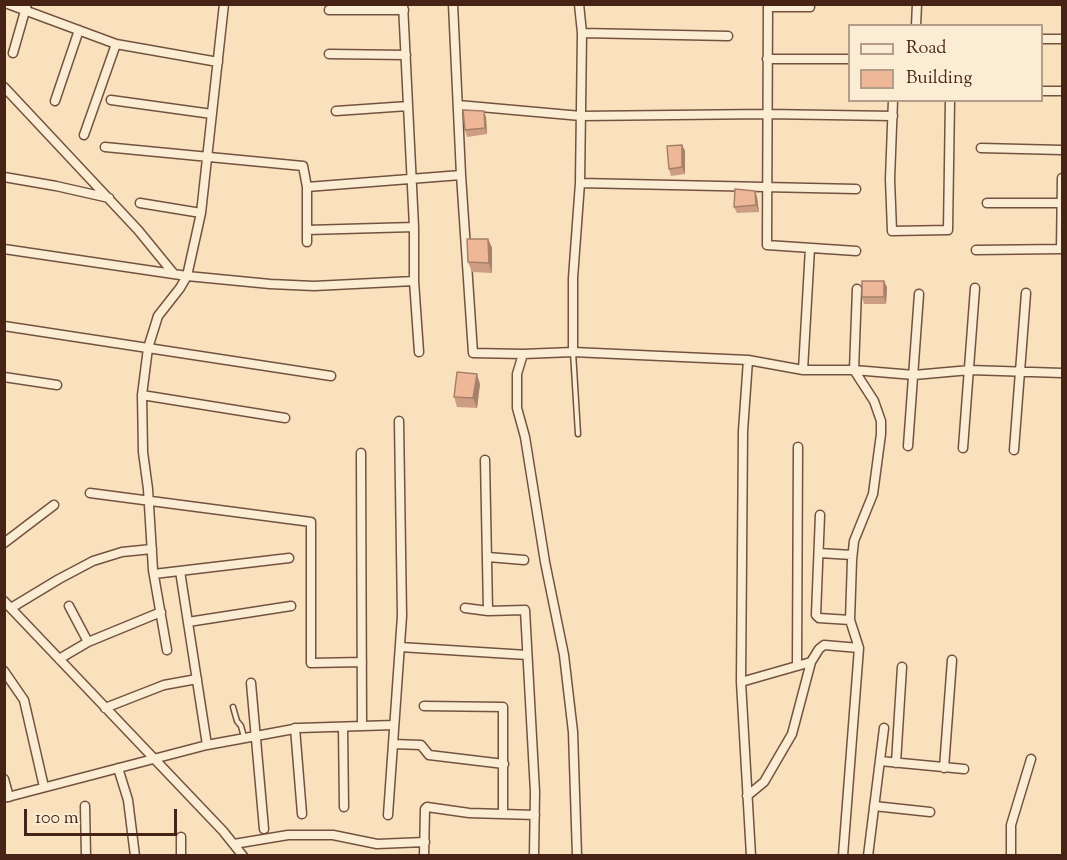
<!DOCTYPE html>
<style>
body{margin:0}
#map{position:relative;width:1067px;height:860px;overflow:hidden;background:#f9e1bd;font-family:"Sorts Mill Goudy",serif}
canvas{display:block}
.frame{position:absolute;inset:0;border:6px solid #472316;pointer-events:none}
.legend{position:absolute;left:848px;top:24px;width:195px;height:78px;box-sizing:border-box;background:#fbecd4;border:2px solid #b39c88;margin:0;padding:8px 10px;list-style:none;font-size:18px;color:#472316}
.legend li{display:flex;align-items:center;gap:12px;height:30px}
.legend b{width:30px;border:2px solid #b39c88}
.scale{position:absolute;left:24px;top:809px;width:153px;height:27px;box-sizing:border-box;border:3px solid #472316;border-top:0;padding-left:8px;font-size:18px;line-height:21px;white-space:nowrap;color:#472316;-webkit-text-stroke:4px #fbecd4;paint-order:stroke}
</style>
<div id="map">
<canvas width="1067" height="860"></canvas>
<div class="frame"></div>
<ul class="legend">
<li><b style="height:8px;background:#fbecd4"></b>Road</li>
<li><b style="height:16px;background:#eeb798"></b>Building</li>
</ul>
<div class="scale">100 m</div>
</div>
<script>
const ctx = document.querySelector('canvas').getContext('2d');
ctx.lineJoin = 'round';
const toPath = rows => new Path2D(rows.map(r => 'M' + r).join(''));
function stroke(path, color, width, dash) { ctx.strokeStyle = color; ctx.lineWidth = width; ctx.lineCap = dash ? 'butt' : 'round'; ctx.setLineDash(dash || []); ctx.stroke(path); }
function fillPath(path, color) { ctx.fillStyle = color; ctx.fill(path, 'evenodd'); }
const lane = toPath([
 [573,352,578,434],
 [233,707,237,721,241,726,244,737]
]);
const street = toPath([
 [8,4,116,44,218,62],
 [403,4,414,227,414,281,419,352],
 [453,4,461,175,473,353,523,354,573,352,748,360,803,370,854,370,914,375,970,370,1062,373],
 [768,4,767,245,856,251],
 [768,7,810,7],
 [329,10,404,10],
 [916,26,917,4],
 [582,33,728,36],
 [1042,39,1062,39],
 [13,53,27,4],
 [329,54,406,55],
 [767,59,850,59],
 [4,87,138,230,174,274],
 [1042,91,1062,91],
 [111,100,212,114],
 [893,100,890,179,892,231,948,230,950,100],
 [55,101,79,30],
 [458,105,581,116,766,114,893,116],
 [336,111,408,106],
 [84,135,116,44],
 [105,147,303,166,307,187,307,242],
 [981,148,1062,150],
 [4,177,56,186,109,198],
 [580,183,856,189],
 [307,187,461,175],
 [140,203,201,213],
 [987,203,1062,203],
 [307,230,414,227],
 [4,249,187,276,270,284,314,286,414,281],
 [976,250,1061,249,1062,178],
 [4,326,331,376],
 [573,352,573,278,580,183,582,33,579,4],
 [523,354,517,374,517,408,525,437,545,562,564,655,573,732,577,856],
 [748,360,743,431,741,682,751,856],
 [803,370,810,248],
 [4,377,57,385],
 [142,395,285,418],
 [908,446,919,294],
 [963,448,975,288],
 [1014,450,1026,293],
 [361,453,362,726],
 [485,460,488,611],
 [90,493,311,522,311,663,362,662],
 [820,515,816,615,819,618,850,620],
 [4,543,54,505],
 [819,553,852,555],
 [488,557,524,560],
 [180,571,207,745],
 [154,574,289,558],
 [4,601,223,831,243,856],
 [69,606,88,642],
 [11,608,59,579,93,561,122,552,152,549],
 [465,608,488,611,525,610,535,792,534,856],
 [188,622,291,606],
 [400,647,527,655],
 [167,650,153,570,148,489,143,452,142,395,148,348,158,316,180,288,187,276,201,213,224,4],
 [59,659,88,642,161,612],
 [797,666,798,447],
 [4,671,24,700,44,787],
 [741,682,811,662,819,649,824,645,859,648],
 [251,683,264,829],
 [424,706,503,707,503,814],
 [105,708,164,685,197,679],
 [343,727,344,807],
 [295,728,302,814],
 [393,744,421,745,429,755,504,764],
 [880,761,964,769],
 [896,763,902,667],
 [118,768,128,800,135,856],
 [944,768,952,660],
 [4,779,9,797],
 [747,796,764,782,792,734,811,662],
 [4,798,207,745,256,736,299,728,394,725],
 [85,806,86,856],
 [874,806,930,812],
 [388,815,402,616,399,421],
 [234,844,288,835,333,835,377,844,425,842],
 [181,856,181,837],
 [424,856,425,809,427,807,469,813,535,815],
 [843,856,859,648,850,620,852,560,854,541,873,494,881,434,881,421,874,401,854,370,857,289],
 [868,856,884,728],
 [1011,856,1011,825,1031,759]
]);
const wall = toPath([
 [486,117,487,134,467,137,465,130],
 [682,145,685,151,685,174,671,176,669,169],
 [755,191,757,197,759,212,737,213,734,207],
 [488,239,492,248,492,273,472,272,468,262],
 [887,287,886,304,864,304,862,297],
 [480,384,477,408,457,407,454,397]
]);
const shadedWall = toPath([
 [484,111,486,117,487,134,485,128],
 [682,145,685,151,685,174,682,167],
 [755,191,757,197,759,212,756,205],
 [488,239,492,248,492,273,489,263],
 [884,281,887,287,886,304,884,297],
 [477,374,480,384,477,408,473,398]
]);
const building = toPath([
 [463,110,484,111,485,128,465,130,463,110],
 [682,145,682,167,669,169,667,146,682,145],
 [735,189,755,191,756,205,734,207,735,189],
 [467,239,488,239,489,263,468,262,467,239],
 [862,281,884,281,884,297,862,297,862,281],
 [457,372,477,374,473,398,454,397,457,372]
]);
stroke(lane, '#745240', 7);
stroke(street, '#745240', 11);
stroke(lane, '#fbecd4', 4);
stroke(street, '#fbecd4', 8);
fillPath(wall, '#cd9d83');
fillPath(shadedWall, '#a7806a');
fillPath(building, '#eeb798');
stroke(building, '#a7806a', 1.5);
</script>
